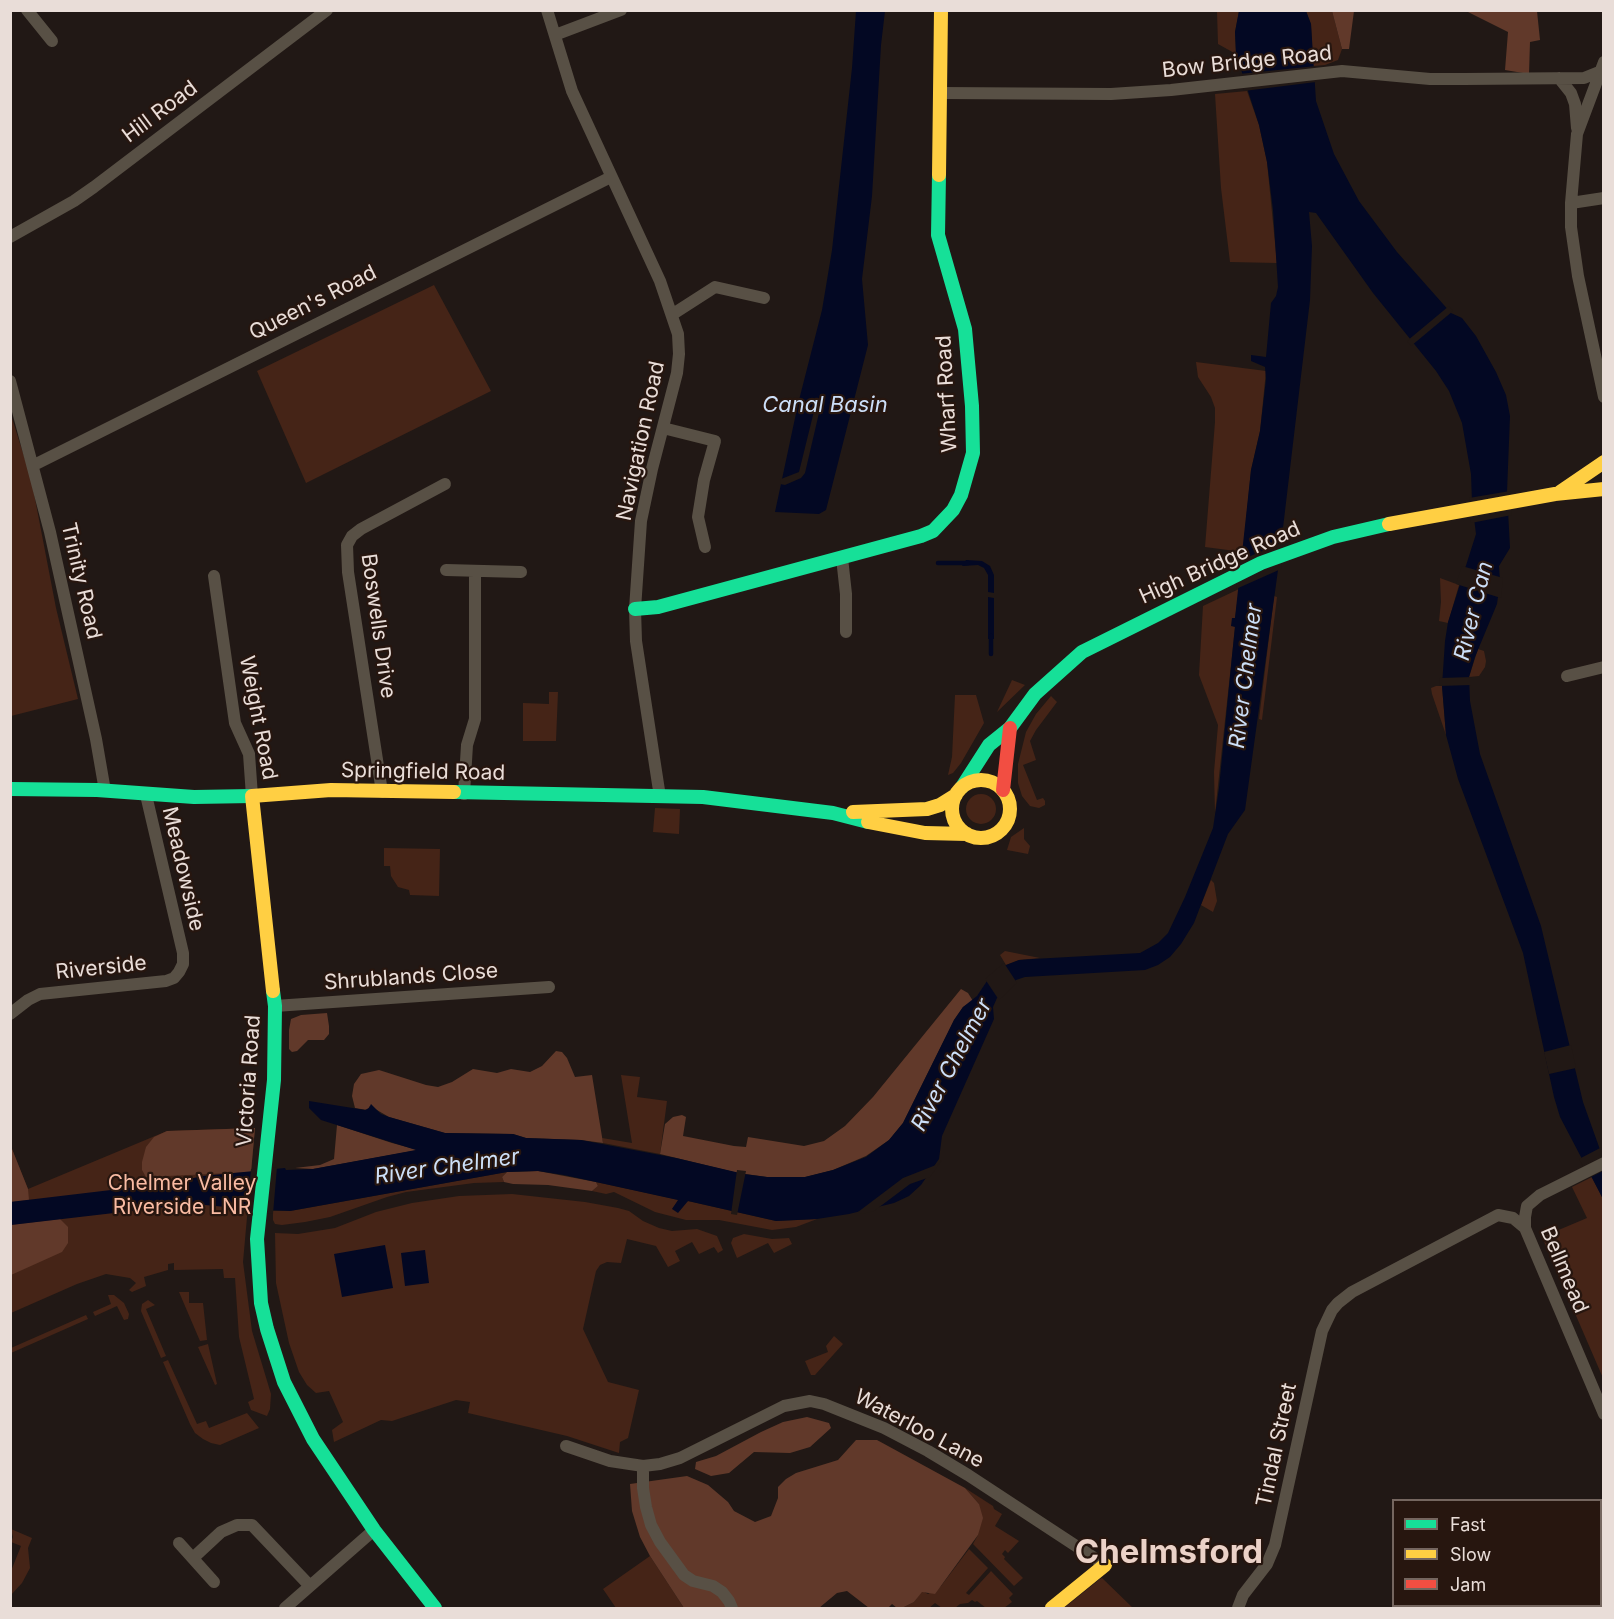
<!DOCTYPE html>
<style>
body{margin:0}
#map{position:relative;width:1614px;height:1619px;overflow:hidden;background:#211815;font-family:Inter,sans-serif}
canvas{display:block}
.frame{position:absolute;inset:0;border:12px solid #e9ddd8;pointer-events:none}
.legend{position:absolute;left:1392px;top:1499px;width:210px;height:108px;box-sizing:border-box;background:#27160f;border:2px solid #75665f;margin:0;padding:8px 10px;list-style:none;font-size:18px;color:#e9ddd8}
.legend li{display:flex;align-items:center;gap:12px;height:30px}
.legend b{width:30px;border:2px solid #75665f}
</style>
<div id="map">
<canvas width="1614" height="1619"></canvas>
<div class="frame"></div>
<ul class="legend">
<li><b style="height:8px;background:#16e098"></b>Fast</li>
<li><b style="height:8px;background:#ffcf43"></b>Slow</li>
<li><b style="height:8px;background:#f24e42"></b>Jam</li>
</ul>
</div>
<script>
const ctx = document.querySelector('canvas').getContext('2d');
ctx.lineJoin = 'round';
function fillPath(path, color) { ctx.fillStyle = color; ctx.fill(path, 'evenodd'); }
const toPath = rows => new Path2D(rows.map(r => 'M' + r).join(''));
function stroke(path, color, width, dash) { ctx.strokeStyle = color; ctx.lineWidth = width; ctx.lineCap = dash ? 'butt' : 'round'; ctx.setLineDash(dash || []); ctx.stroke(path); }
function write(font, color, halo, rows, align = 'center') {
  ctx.font = font + ' Inter,sans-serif'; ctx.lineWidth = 4.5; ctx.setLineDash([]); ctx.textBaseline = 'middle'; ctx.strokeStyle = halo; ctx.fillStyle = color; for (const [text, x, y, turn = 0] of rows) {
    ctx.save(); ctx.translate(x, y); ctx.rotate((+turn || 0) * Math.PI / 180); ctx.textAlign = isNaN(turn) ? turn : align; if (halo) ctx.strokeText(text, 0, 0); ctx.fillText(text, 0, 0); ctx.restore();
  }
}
const green = toPath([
 [1217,11,1239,11,1235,32,1236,54,1218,44],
 [1306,11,1332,11,1342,49,1338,60,1325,65,1313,66,1311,24],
 [1247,91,1259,125,1267,162,1277,263,1230,262,1221,188,1215,94],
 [434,285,491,391,306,483,257,371],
 [1196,362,1266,371,1260,431,1251,470,1243,552,1205,547,1215,422,1215,408,1211,397,1198,377],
 [10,412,31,478,56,608,78,699,11,716],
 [1440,578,1459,585,1448,623,1439,621,1441,602],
 [1239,589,1235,619,1232,618,1235,626,1232,656,1215,813,1214,772,1218,725,1199,675,1203,606],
 [1274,596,1277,597,1262,720,1259,719],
 [1478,649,1484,651,1486,661,1485,667,1479,676,1469,677],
 [1012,680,1025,685,997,712],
 [1436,686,1442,686,1446,735,1432,694,1431,688],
 [549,692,558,692,556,741,523,741,523,703,549,704],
 [955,695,976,695,984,723,961,763,953,773,948,775,952,757],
 [1051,696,1057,702,1036,730,1030,741,1036,760,1023,765,1037,800,1043,798,1045,801,1045,805,1039,808,1030,806,1022,796,1018,783,1018,764,1026,732,1036,714],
 '966 809a15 15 0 1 1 30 0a15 15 0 1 1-30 0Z',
 [655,808,680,809,679,834,653,832],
 [1024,828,1024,839,1030,846,1028,854,1007,850,1011,837],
 [384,848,440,849,439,896,410,895,409,890,398,887,391,876,390,866,384,866],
 [1211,880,1214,883,1217,901,1213,912,1201,905],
 [1005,951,1040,958,1019,960,1006,965,1000,955],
 [621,1075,640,1077,637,1097,667,1101,660,1154,603,1143,602,1138,632,1143],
 [255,1128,243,1262,252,1331,271,1394,270,1409,267,1416,251,1410,248,1402,254,1399,239,1337,235,1278,224,1278,223,1269,174,1270,174,1263,168,1264,168,1270,144,1277,146,1286,132,1292,129,1290,136,1283,130,1278,106,1274,77,1284,11,1313,10,1144,28,1189,167,1131],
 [507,1172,502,1177,504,1182,474,1183,406,1192,387,1197,330,1217,305,1222,282,1225,275,1224,273,1220,273,1211,290,1211],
 [1592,1177,1603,1199,1603,1378,1542,1237,1587,1218,1572,1187],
 [596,1182,679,1200,672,1209,688,1201,776,1221,817,1219,796,1227,772,1230,719,1220,686,1220,655,1212,614,1192,606,1194,592,1191,598,1186],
 [512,1194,585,1202,618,1208,629,1211,643,1221,659,1228,672,1231,697,1229,717,1236,723,1250,718,1253,714,1247,699,1254,692,1242,675,1251,680,1261,668,1267,656,1246,627,1239,621,1263,607,1262,600,1265,596,1271,583,1329,608,1382,639,1390,628,1438,620,1442,619,1453,567,1436,468,1413,470,1402,456,1400,392,1421,381,1420,334,1442,332,1430,343,1422,329,1391,316,1393,307,1385,299,1372,289,1343,276,1283,275,1233,298,1234,335,1228,376,1212,412,1203,459,1196],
 [744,1234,772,1239,789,1238,792,1244,774,1253,768,1243,737,1258,731,1243,733,1238],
 [179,1292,189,1292,189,1303,203,1303,207,1340,200,1341],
 [108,1295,114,1295,124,1303,129,1314,128,1319,124,1320,117,1306,95,1316,93,1312,111,1304],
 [148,1300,155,1305,146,1309,166,1356,161,1358,141,1311,142,1304],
 [86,1315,88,1319,11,1353,11,1348],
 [834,1336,843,1344,815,1375,811,1375,805,1361,828,1352,826,1346],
 [208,1344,217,1384,215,1385,198,1347],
 [168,1360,197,1424,206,1421,209,1428,247,1413,259,1428,220,1445,211,1443,203,1439,195,1433,190,1424,163,1362],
 [965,1488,993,1506,994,1509,1002,1514,995,1526,1019,1541,1008,1553,1005,1550,1002,1554,1005,1557,1004,1559,1023,1578,1014,1586,973,1544,978,1535,979,1504],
 [11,1529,32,1538,28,1548,30,1568,22,1583,11,1595,11,1571,21,1546,11,1542,13,1537],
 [969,1549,988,1568,966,1593,969,1595,991,1571,1013,1594,1009,1598,1012,1602,1004,1608,986,1608,977,1601,975,1602,972,1600,968,1603,960,1604,955,1608,942,1608,935,1603,929,1608,902,1608,914,1602,922,1591,928,1594,941,1586],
 [650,1556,684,1608,616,1608,603,1589],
 [1102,1578,1133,1608,1064,1608,1100,1579]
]);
const forest = toPath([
 [1332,11,1354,11,1349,49,1342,49],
 [1466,11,1537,11,1540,40,1530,42,1529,74,1505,70,1508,32],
 [961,989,968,993,973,1001,963,1007,954,1020,903,1123,889,1140,866,1156,833,1170,805,1177,767,1177,738,1173,660,1154,665,1124,673,1117,682,1115,686,1117,683,1136,734,1146,746,1147,748,1137,804,1146,824,1141,845,1126,873,1097],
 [327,1013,329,1026,329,1034,324,1040,308,1040,297,1051,292,1052,289,1049,289,1030,291,1019,301,1015],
 [556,1051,562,1052,567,1058,575,1077,592,1075,603,1143,581,1140,526,1138,513,1134,445,1133,389,1117,370,1106,367,1110,355,1108,352,1096,354,1084,361,1074,379,1070,426,1085,438,1087,452,1082,473,1069,497,1073,511,1069,530,1072,542,1066],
 [337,1125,392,1143,418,1150,313,1169,295,1168,320,1165,334,1159],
 [255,1128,251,1172,146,1177,142,1170,142,1162,146,1147,154,1137,167,1131],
 [10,1144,28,1189,29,1200,11,1202],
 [538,1171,596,1182,598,1186,592,1191,548,1185,513,1184,504,1182,502,1177,507,1172],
 [60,1219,68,1227,68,1243,62,1252,11,1275,10,1225],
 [807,1417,829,1423,831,1428,810,1447,790,1453,754,1452,729,1473,711,1476,695,1469,696,1462,716,1456,761,1432,783,1422],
 [856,1440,877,1440,965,1488,979,1504,983,1518,978,1535,935,1594,922,1592,914,1602,902,1608,897,1608,892,1604,888,1608,869,1608,847,1591,837,1593,819,1608,684,1608,650,1556,640,1537,632,1511,630,1484,687,1476,708,1485,728,1502,734,1511,755,1522,771,1516,778,1498,778,1487,786,1479,796,1473,838,1460]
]);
const water = toPath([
 [856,11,885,11,881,45,872,196,862,279,868,345,826,510,819,514,775,512,798,404,822,310,832,250,852,68],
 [1239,11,1306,11,1311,24,1316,101,1334,154,1359,201,1397,252,1451,313,1462,318,1476,336,1496,372,1506,395,1510,416,1507,492,1510,548,1499,566,1500,582,1497,604,1475,657,1469,677,1470,701,1480,754,1541,926,1583,1102,1603,1158,1603,1199,1560,1117,1554,1097,1523,953,1458,779,1446,735,1442,686,1445,641,1448,622,1476,534,1472,502,1471,474,1462,423,1449,391,1436,371,1373,293,1316,213,1309,212,1312,246,1310,300,1278,570,1245,810,1228,834,1194,923,1181,944,1170,957,1158,965,1145,970,1025,977,1016,980,997,998,993,1007,994,1019,942,1136,939,1159,921,1185,909,1196,894,1203,849,1214,817,1219,776,1221,688,1201,678,1213,672,1209,678,1200,564,1175,538,1171,507,1172,290,1211,247,1209,205,1205,174,1206,11,1225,10,1202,170,1183,203,1176,285,1168,286,1170,313,1169,416,1150,321,1120,309,1108,309,1101,365,1110,369,1108,371,1104,381,1114,389,1117,445,1133,513,1134,526,1138,581,1140,676,1158,744,1174,767,1177,805,1177,833,1170,866,1157,889,1140,903,1123,954,1020,963,1007,977,996,987,981,1006,965,1019,960,1033,959,1140,953,1158,943,1168,933,1185,897,1213,828,1219,788,1232,656,1235,627,1231,626,1232,618,1235,618,1251,470,1260,431,1266,379,1265,367,1251,361,1251,355,1266,357,1271,303,1276,296,1278,287,1273,210,1267,162,1259,125,1236,54,1235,32],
 [966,560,982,561,990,566,994,575,994,593,988,592,988,575,984,568,978,565,962,566],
 [988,597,994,598,994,639,988,639],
 [385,1245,393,1288,342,1297,334,1254],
 [425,1250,429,1283,405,1286,401,1253]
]);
const pier = toPath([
 [1316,66,1316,82,1244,91,1239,74],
 [1449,306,1453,311,1411,346,1407,341],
 [817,399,822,400,805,473,801,478,785,485,780,484,781,479,799,472],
 [1510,491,1512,515,1471,523,1469,498],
 [1283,542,1281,569,1236,589,1239,561],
 [1462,566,1503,578,1501,598,1456,584],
 [1472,677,1472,685,1439,686,1440,678],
 [1004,963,1017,983,999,1000,985,979],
 [1571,1045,1576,1068,1549,1074,1544,1052],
 [1602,1147,1603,1171,1589,1178,1579,1159],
 [942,1160,930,1177,910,1184,874,1211,862,1214,858,1212,903,1178,936,1165],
 [277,1167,273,1214,247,1212,251,1169],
 [737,1170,746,1171,737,1215,731,1214]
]);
const stream = toPath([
 [938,563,968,563],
 [991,636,991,654]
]);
const street = toPath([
 [27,10,52,41],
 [547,10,572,91,660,281,678,334,679,354,677,373,652,469,641,521,635,609,636,641,660,797],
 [555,35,621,10],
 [1604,62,1577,134,1571,203,1571,227,1578,276,1604,397],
 [1559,78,1571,93,1575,104,1577,128],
 [940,93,1111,94,1171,90,1342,71,1430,79,1464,79,1584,78,1599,72],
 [1571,203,1604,198],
 [10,237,74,201,94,187,327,10],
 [673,314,715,287,764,298],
 [10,381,50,532,96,739,105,791],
 [663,428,715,441,704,480,698,517,705,547],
 [34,465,611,177],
 [842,558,846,594,846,632],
 [446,570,521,572],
 [214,576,235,723,249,754,252,796],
 [1567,676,1604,667],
 [382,792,348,572,347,545,352,536,361,529,445,484],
 [464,794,467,745,475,719,475,571],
 [275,1006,549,987],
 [10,1014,28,1000,40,994,166,981,174,978,179,972,183,964,183,953,146,795],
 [1604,1163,1540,1195,1527,1206,1525,1217,1525,1228,1604,1414],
 [566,1446,610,1461,643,1466,660,1464,680,1458,784,1406,810,1401,824,1404,884,1428,928,1451,968,1475,1105,1565],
 [643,1466,643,1488,646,1507,651,1525,660,1542,684,1575,693,1581,713,1586,722,1592,729,1601,732,1608],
 [179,1543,214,1582],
 [193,1558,221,1532,237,1525,252,1525,310,1586],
 [285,1608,374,1530],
 [1238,1608,1243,1595,1267,1564,1275,1545,1322,1331,1332,1310,1338,1303,1352,1292,1498,1215,1513,1218,1525,1228]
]);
const fast = toPath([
 [635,609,658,607,921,536,933,531,953,510,961,495,973,453,972,406,965,329,938,235,939,175],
 [962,787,989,745,1010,728,1035,694,1082,652,1261,563,1333,537,1389,524],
 [10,789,97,790,194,797,252,796],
 [454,792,703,797,833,813,868,822],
 [273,991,275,1006,274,1080,257,1239,261,1303,267,1329,284,1382,313,1439,374,1530,435,1608]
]);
const slow = toPath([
 [939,175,941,10],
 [1560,492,1604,462],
 [1389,524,1555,494,1604,489],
 '952 809a29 29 0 1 1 58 0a29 29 0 1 1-58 0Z',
 [853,812,927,809,940,805,956,795],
 [868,822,925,833,967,834],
 [273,991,252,796,331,790,454,792],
 [1052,1608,1105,1565]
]);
const jam = toPath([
 [1003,790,1010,728]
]);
const streetNames = [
 ["Bow Bridge Road",1247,62,-6],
 ["Hill Road",160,112,-37],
 ["Queen's Road",313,303,-27],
 ["Wharf Road",947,394,-93],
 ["Navigation Road",641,441,-78],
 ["High Bridge Road",1220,563,-24],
 ["Trinity Road",81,581,77],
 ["Boswells Drive",378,626,82],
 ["Weight Road",258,718,79],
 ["Springfield Road",423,772,1],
 ["Meadowside",183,869,77],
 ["Riverside",101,968,-6],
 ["Shrublands Close",411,977,-4],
 ["Victoria Road",249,1081,-86],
 ["Bellmead",1564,1270,67],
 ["Waterloo Lane",919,1429,28],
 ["Tindal Street",1277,1445,-78]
];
const parkNames = [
 ["Chelmer Valley",182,1184],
 ["Riverside LNR",182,1208]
];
const waterNames = [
 ["Canal Basin",825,405],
 ["River Can",1474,611,-76],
 ["River Chelmer",1246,676,-83],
 ["River Chelmer",952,1065,-62],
 ["River Chelmer",447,1167,-8]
];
const townNames = [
 ["Chelmsford",1169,1553]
];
fillPath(green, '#452417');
fillPath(forest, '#61392a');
fillPath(water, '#030823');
fillPath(pier, '#211815');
stroke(stream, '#030823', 4.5);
stroke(street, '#585045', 12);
stroke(fast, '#16e098', 14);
stroke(slow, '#ffcf43', 14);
stroke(jam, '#f24e42', 14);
write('21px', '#e9ddd8', '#27160f', streetNames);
write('21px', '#f9bba3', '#27160f', parkNames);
write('italic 22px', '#ccdff8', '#27160f', waterNames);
write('bold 33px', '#ebd2c8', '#27160f', townNames);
</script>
